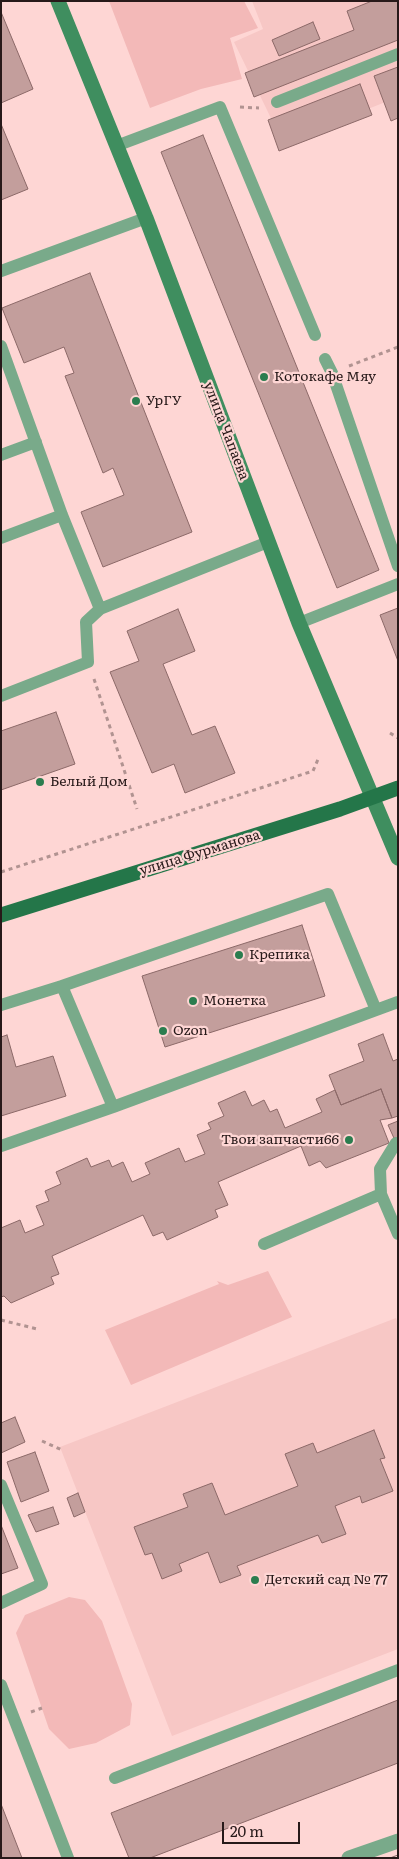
<!DOCTYPE html>
<meta charset="utf-8">
<style>
body{margin:0}
#map{position:relative;width:399px;height:1859px;overflow:hidden;background:#fed6d4;font-family:Literata,serif}
canvas{display:block}
.frame{position:absolute;inset:0;border:2px solid #271919;pointer-events:none}
.scale{position:absolute;left:222px;top:1822px;width:78px;height:22px;box-sizing:border-box;border:2px solid #271919;border-top:0;padding-left:6px;font-size:15px;line-height:18px;white-space:nowrap;color:#271919;-webkit-text-stroke:4px #fed6d4;paint-order:stroke}
</style>
<div id="map">
<canvas width="399" height="1859"></canvas>
<div class="frame"></div>
<div class="scale">20 m</div>
</div>
<script>
const ctx = document.querySelector('canvas').getContext('2d');
ctx.lineJoin = 'round';
function fillPath(path, color) { ctx.fillStyle = color; ctx.fill(path, 'evenodd'); }
const toPath = rows => new Path2D(rows.map(r => 'M' + r).join(''));
function stroke(path, color, width, dash) { ctx.strokeStyle = color; ctx.lineWidth = width; ctx.lineCap = dash ? 'butt' : 'round'; ctx.setLineDash(dash || []); ctx.stroke(path); }
function write(font, color, halo, rows, align = 'center') {
  ctx.font = font + ' Literata,serif'; ctx.lineWidth = 4.5; ctx.setLineDash([]); ctx.textBaseline = 'middle'; ctx.strokeStyle = halo; ctx.fillStyle = color; for (const [text, x, y, turn = 0] of rows) {
    ctx.save(); ctx.translate(x, y); ctx.rotate((+turn || 0) * Math.PI / 180); ctx.textAlign = isNaN(turn) ? turn : align; if (halo) ctx.strokeText(text, 0, 0); ctx.fillText(text, 0, 0); ctx.restore();
  }
}
const built = toPath([
 [252,1,398,1,398,97,283,143,234,42,263,29],
 [396,1318,398,1324,398,1649,172,1736,60,1447]
]);
const green = toPath([
 [109,1,244,1,258,28,230,38,242,79,201,89,150,108],
 [268,1271,292,1317,131,1385,105,1330,219,1284,217,1281,228,1285],
 [69,1597,85,1600,102,1621,132,1704,130,1725,96,1743,69,1749,49,1729,16,1633,25,1615]
]);
const building = toPath([
 [372,1,398,1,398,40,254,97,245,73,354,30,347,11,372,1],
 [1,12,33,89,1,103,1,12],
 [313,22,320,39,279,56,272,40,313,22],
 [398,67,398,118,391,121,374,76,398,67],
 [360,84,372,115,279,151,268,120,360,84],
 [1,124,28,189,1,200,1,124],
 [203,135,379,570,337,588,161,152,203,135],
 [90,273,192,532,103,567,81,512,124,495,113,468,103,473,65,376,74,373,64,347,24,363,2,308,90,273],
 [398,608,398,661,380,615,398,608],
 [178,609,195,651,163,664,192,735,215,726,235,773,185,793,174,764,152,773,110,672,139,661,127,631,178,609],
 [56,712,75,764,1,790,1,731,56,712],
 [302,925,325,996,165,1047,142,976,302,925],
 [383,1034,393,1061,398,1059,398,1116,392,1118,381,1089,341,1105,329,1075,364,1061,358,1044,383,1034],
 [7,1035,16,1067,53,1056,66,1096,1,1116,1,1037,7,1035],
 [381,1089,392,1118,380,1120,389,1143,326,1168,320,1161,309,1166,301,1146,218,1182,228,1205,215,1210,218,1217,167,1240,163,1232,153,1236,143,1215,52,1256,59,1274,51,1277,54,1284,11,1303,4,1296,1,1297,1,1228,20,1220,25,1233,44,1225,36,1206,49,1201,45,1191,61,1184,56,1172,87,1158,91,1167,109,1160,112,1167,123,1162,132,1182,150,1174,145,1163,179,1148,185,1162,205,1154,197,1135,211,1129,208,1123,224,1116,218,1103,245,1091,252,1106,264,1100,270,1112,277,1109,285,1128,322,1112,316,1099,335,1090,341,1105,381,1089],
 [398,1121,398,1147,388,1125,398,1121],
 [15,1417,25,1442,1,1453,1,1423,15,1417],
 [374,1430,385,1458,380,1459,393,1491,362,1503,360,1496,335,1506,346,1534,322,1543,318,1535,237,1566,241,1575,220,1583,208,1552,179,1564,182,1571,162,1579,152,1553,145,1555,134,1527,188,1507,183,1494,212,1483,225,1515,298,1486,285,1454,313,1443,317,1453,374,1430],
 [35,1452,49,1491,21,1502,7,1462,35,1452],
 [78,1493,85,1512,74,1517,67,1498,78,1493],
 [53,1507,59,1524,36,1532,28,1515,53,1507],
 [1,1525,18,1568,1,1574,1,1525],
 [398,1700,398,1763,150,1858,129,1858,111,1813,398,1700],
 [1,1804,22,1858,1,1858,1,1804]
]);
const path = toPath([
 [240,107,259,108],
 [349,366,398,347],
 [94,679,137,809],
 [390,733,398,738],
 [1,872,313,771,319,757],
 [1,1320,37,1329],
 [42,1441,62,1450],
 [31,1712,42,1708]
]);
const service = toPath([
 [277,102,398,54],
 [116,146,220,107,315,335],
 [1,271,146,218],
 [1,346,62,515,100,609],
 [325,359,332,373,398,566],
 [1,455,36,442],
 [1,538,62,515],
 [299,623,398,584],
 [1,696,88,662,86,622,100,609,268,542],
 [62,986,328,894,376,1010],
 [1,1005,62,986,113,1107,1,1146],
 [113,1107,398,1002],
 [381,1194,380,1169,396,1143],
 [264,1244,381,1194,398,1234],
 [1,1485,42,1584,1,1603],
 [1,1685,68,1858],
 [115,1778,398,1670]
]);
const tertiary = toPath([
 [349,1858,398,1841]
]);
const secondary = toPath([
 [58,1,146,218,299,623,398,858]
]);
const primary = toPath([
 [1,915,340,809,398,788]
]);
const tram = toPath([
 [390,1858,398,1855]
]);
const markers = [
 [264,377,5,"#2b7d4f"],
 [136,401,5,"#2b7d4f"],
 [40,782,5,"#2b7d4f"],
 [239,955,5,"#2b7d4f"],
 [193,1001,5,"#2b7d4f"],
 [163,1031,5,"#2b7d4f"],
 [349,1140,5,"#2b7d4f"],
 [255,1580,5,"#2b7d4f"]
];
const poiNames = [
 ["Котокафе Мяу",274,377],
 ["УрГУ",146,401],
 ["Белый Дом",50,782],
 ["Крепика",249,955],
 ["Монетка",203,1001],
 ["Ozon",173,1031],
 ["Твои запчасти66",339,1140,"right"],
 ["Детский сад № 77",265,1580]
];
const streetNames = [
 ["улица Чапаева",226,431,69],
 ["улица Фурманова",200,853,-17]
];
fillPath(built, '#f7c7c5');
fillPath(green, '#f3b9b8');
fillPath(building, '#c39e9c');
stroke(building, '#8c6968', 1);
stroke(path, '#b19391', 3, [4, 4]);
stroke(service, '#79aa8a', 12);
stroke(tertiary, '#79aa8a', 15);
stroke(secondary, '#3f8e5f', 15);
stroke(primary, '#247649', 15);
stroke(tram, '#7f6665', 1);
for (const [x, y, r, color] of markers) { const dot = new Path2D(); dot.arc(x, y, r, 0, 2 * Math.PI); ctx.fillStyle = color; ctx.fill(dot); stroke(dot, '#fed6d4', 2); }
write('14px', '#271919', '#fed6d4', poiNames, 'left');
write('14px', '#271919', '#fed6d4', streetNames);
</script>
